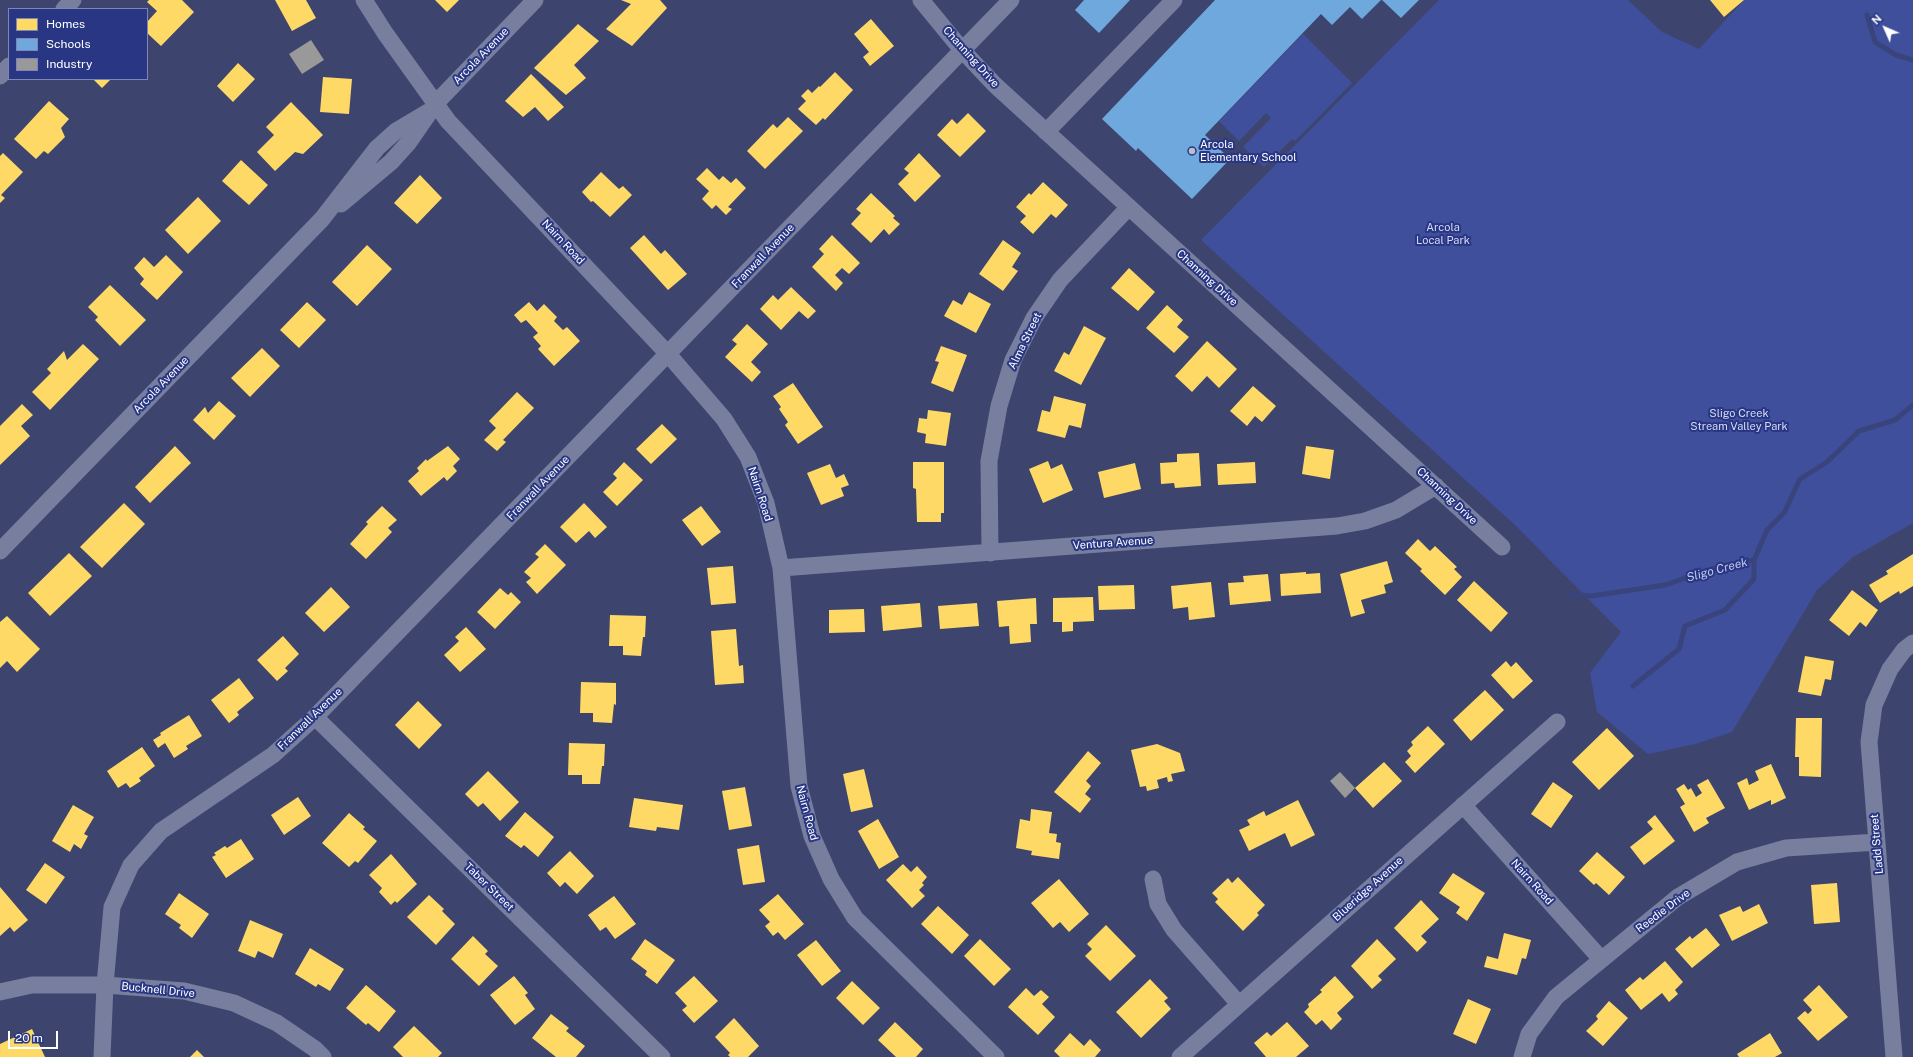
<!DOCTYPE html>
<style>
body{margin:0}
#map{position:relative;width:1913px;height:1057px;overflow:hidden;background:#3d456f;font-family:"Public Sans",sans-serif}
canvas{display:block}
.legend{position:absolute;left:8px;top:8px;width:140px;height:72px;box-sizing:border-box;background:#283684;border:1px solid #7e86b5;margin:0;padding:5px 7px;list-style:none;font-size:12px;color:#fff}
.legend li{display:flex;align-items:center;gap:8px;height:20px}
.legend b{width:20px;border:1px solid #7e86b5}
.north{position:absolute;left:1865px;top:8px;width:40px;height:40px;-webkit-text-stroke:3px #283684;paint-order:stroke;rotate:315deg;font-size:11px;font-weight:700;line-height:16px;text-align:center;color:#fff}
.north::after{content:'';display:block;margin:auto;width:14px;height:18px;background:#fff;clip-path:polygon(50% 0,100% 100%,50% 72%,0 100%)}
.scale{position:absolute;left:8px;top:1031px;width:50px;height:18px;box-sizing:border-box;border:2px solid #fff;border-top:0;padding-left:5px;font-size:12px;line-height:14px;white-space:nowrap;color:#fff;-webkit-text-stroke:3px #283684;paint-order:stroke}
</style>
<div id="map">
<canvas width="1913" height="1057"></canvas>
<ul class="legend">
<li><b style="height:11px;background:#ffd966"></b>Homes</li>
<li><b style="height:11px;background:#6fa8dc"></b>Schools</li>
<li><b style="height:11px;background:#999"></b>Industry</li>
</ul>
<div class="north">N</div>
<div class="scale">20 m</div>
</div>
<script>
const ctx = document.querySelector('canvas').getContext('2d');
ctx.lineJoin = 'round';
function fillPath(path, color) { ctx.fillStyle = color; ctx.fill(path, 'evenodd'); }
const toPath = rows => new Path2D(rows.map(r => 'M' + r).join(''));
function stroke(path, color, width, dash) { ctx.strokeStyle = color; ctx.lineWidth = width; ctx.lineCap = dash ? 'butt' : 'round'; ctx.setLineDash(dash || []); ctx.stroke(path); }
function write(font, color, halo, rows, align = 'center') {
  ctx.font = font + ' "Public Sans",sans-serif'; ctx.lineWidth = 4; ctx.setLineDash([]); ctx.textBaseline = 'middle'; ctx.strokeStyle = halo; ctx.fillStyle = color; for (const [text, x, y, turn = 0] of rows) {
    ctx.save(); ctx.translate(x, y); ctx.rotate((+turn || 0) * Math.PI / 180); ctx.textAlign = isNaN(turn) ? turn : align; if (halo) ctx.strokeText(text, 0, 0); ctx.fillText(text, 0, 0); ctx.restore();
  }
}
const green = toPath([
 [1439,0,1628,0,1662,32,1699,49,1744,0,1913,0,1913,523,1853,557,1817,590,1732,732,1695,744,1648,754,1597,712,1590,673,1621,632,1515,525,1201,240],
 [1303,34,1352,83,1295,141,1292,139,1264,167,1243,147,1271,118,1266,113,1239,141,1219,121]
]);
const homes = toPath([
 [149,0,182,0,194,12,161,46,147,33,147,22,157,11,147,2],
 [275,0,306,0,316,18,292,31],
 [435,0,459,0,447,12],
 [621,0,660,0,667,8,632,46,606,29,631,4],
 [1710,0,1744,0,1724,17],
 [871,19,894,46,870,66,863,57,869,52,854,34],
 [578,24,599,41,574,65,586,78,566,95,534,68],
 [238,63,255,79,233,102,217,86],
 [835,72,853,90,825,120,823,118,816,125,798,109,806,101,801,96,808,89,812,93,819,86,820,87],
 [531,74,564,107,548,121,535,107,523,117,505,101],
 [323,77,352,79,349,114,320,112],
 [93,79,111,79,102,88],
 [49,101,69,119,61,128,65,137,48,154,44,151,36,159,14,139],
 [291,102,323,135,303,154,295,152,275,171,257,152,274,135,266,127],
 [968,113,986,131,960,157,937,135,952,119,957,124],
 [788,117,803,131,765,169,747,151,773,124,777,128],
 [3,153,23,172,1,195,5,198,0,203,0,156],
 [919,153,941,176,915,202,898,184,909,173,904,169],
 [241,160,268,185,249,205,222,181],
 [707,168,719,180,723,176,731,183,736,178,746,188,728,207,732,209,726,215,716,205,712,209,702,199,709,191,696,179],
 [601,172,619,189,623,186,632,195,610,217,593,201,591,202,582,192],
 [420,175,442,198,417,224,394,203],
 [1043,182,1068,205,1056,218,1051,214,1033,234,1020,222,1026,216,1016,207,1029,193,1031,195],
 [871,193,895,216,893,218,900,224,889,235,884,229,871,243,851,224,861,213,856,209],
 [198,197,221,221,188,254,165,230],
 [644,235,661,254,665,250,687,274,668,290,630,248],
 [832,235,860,263,849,274,842,268,835,275,843,283,836,291,812,267,824,254,819,249],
 [1003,240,1021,253,1012,267,1018,271,1003,291,979,274],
 [367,245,392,269,357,306,332,282],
 [166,255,183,272,157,300,140,284,144,279,134,268,144,257,154,267],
 [1129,268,1155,292,1138,311,1111,288],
 [110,285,146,320,120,346,95,320,98,317,88,307],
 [791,287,816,311,808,319,799,311,781,330,760,309,773,295,778,300],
 [969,292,991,304,976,333,944,316,953,300,962,305],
 [307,302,326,320,299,348,280,330],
 [529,302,537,311,544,304,557,317,554,321,563,330,567,327,580,341,554,366,538,349,541,346,533,337,538,333,526,320,521,323,514,315],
 [1167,305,1183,320,1177,327,1189,337,1174,353,1146,328],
 [747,324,768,344,751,362,761,372,752,382,725,357,737,344,732,340],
 [1084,326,1106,338,1081,385,1054,371,1064,352,1069,355],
 [1207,341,1237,369,1219,388,1207,376,1192,392,1175,376],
 [83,344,99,359,50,410,32,392,51,373,47,369,64,351,67,360],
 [941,346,967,355,953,392,931,383,939,362,935,361],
 [262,348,280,366,250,397,231,378],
 [793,383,823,427,798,444,785,425,788,422,779,409,781,407,773,396],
 [1253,386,1276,406,1262,422,1255,416,1247,426,1230,411],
 [517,392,534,408,503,440,506,442,497,451,484,440,496,428,489,421],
 [1054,396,1086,404,1081,428,1069,425,1065,438,1037,431,1042,410,1050,412],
 [219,401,236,416,214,440,193,420,205,407,208,413],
 [22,404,33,415,21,426,30,436,0,465,0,426],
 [928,410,951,413,946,446,925,443,926,434,917,432,919,418,927,419],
 [662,424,677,439,651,464,636,449],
 [175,446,191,463,150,503,135,487],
 [448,446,460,459,453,466,457,471,447,481,444,477,421,496,408,481,419,471,417,468,426,459,427,461],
 [1306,446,1334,450,1330,479,1302,474],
 [1199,453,1201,486,1175,488,1174,483,1161,484,1160,463,1177,462,1177,454],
 [1048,461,1051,469,1062,464,1073,490,1043,503,1029,469],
 [624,462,643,480,617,506,603,492,617,478,613,474],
 [913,462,944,462,944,513,941,513,941,522,917,522,916,489,913,488],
 [1255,462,1256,483,1218,485,1217,464],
 [1135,463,1141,489,1104,498,1098,472],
 [830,464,836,478,844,474,849,485,841,488,844,496,821,505,807,473],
 [124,503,145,524,102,568,80,547],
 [584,503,607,527,595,538,589,531,576,543,560,527],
 [382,506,397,520,388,528,392,532,366,559,350,544,368,524,366,522],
 [701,506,721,532,702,546,682,520],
 [1418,539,1430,551,1435,546,1457,567,1454,569,1462,577,1445,595,1420,571,1422,569,1405,553],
 [545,544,566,565,537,594,526,582,531,578,524,572,539,557,535,554],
 [69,553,92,576,50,616,28,593],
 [1913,554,1913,586,1900,594,1899,591,1880,603,1869,585,1888,574,1886,571],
 [1387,561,1393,582,1384,585,1386,593,1361,600,1365,613,1351,617,1340,574],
 [733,566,736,603,711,605,707,568],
 [1306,572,1306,574,1320,573,1321,593,1281,596,1280,574],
 [1268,574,1271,601,1230,605,1228,583,1244,582,1243,576],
 [1474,581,1508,613,1491,632,1457,600],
 [1211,582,1215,617,1189,620,1188,607,1173,609,1171,586],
 [1134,585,1135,609,1099,610,1098,586],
 [331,587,350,607,324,632,305,613],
 [500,588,508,595,511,592,521,602,495,629,477,612],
 [1852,590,1878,610,1866,627,1860,622,1849,636,1829,620],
 [1093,597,1094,621,1073,622,1073,631,1062,632,1062,622,1053,622,1053,598],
 [1036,598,1037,624,1030,624,1031,642,1010,644,1009,626,999,627,997,601],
 [920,603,922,627,883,631,881,606],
 [977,603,979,626,940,629,938,606],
 [864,609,865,632,829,633,829,610],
 [610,615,646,616,645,637,643,637,641,656,623,655,623,646,609,646],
 [7,616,40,649,17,672,7,661,0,668,0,622],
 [466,627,486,649,460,672,444,655,459,641,455,637],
 [736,629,739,666,743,665,744,683,715,685,711,631],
 [283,636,299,654,285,668,288,671,277,681,257,660],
 [1805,656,1834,661,1831,680,1825,679,1821,696,1798,692],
 [1506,661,1511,667,1516,662,1533,681,1513,699,1491,675],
 [239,678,254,698,237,712,239,715,229,723,211,700],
 [581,682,616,683,616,705,614,704,612,723,593,722,593,713,580,713],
 [1485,690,1504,710,1471,741,1453,720],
 [418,701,442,725,419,749,395,725],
 [189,715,202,736,186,746,188,749,174,758,165,743,158,748,153,740,161,735,160,733],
 [1796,718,1822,718,1821,777,1799,776,1799,757,1795,757],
 [1428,726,1445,744,1415,773,1405,762,1411,756,1407,751,1413,745,1411,742],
 [1607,728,1634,756,1599,790,1572,762],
 [569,743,605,744,604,766,602,766,600,784,582,784,582,775,568,775],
 [1157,744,1180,753,1185,771,1171,774,1173,781,1168,782,1167,777,1157,780,1159,788,1147,791,1146,786,1140,787,1131,750],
 [142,747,155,766,139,778,141,781,130,788,126,783,118,788,107,771],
 [1088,751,1101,763,1086,781,1091,786,1085,794,1091,799,1080,813,1054,792],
 [1384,762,1402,781,1373,808,1355,788],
 [1771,764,1786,798,1771,805,1771,800,1749,810,1737,783,1747,778,1749,785,1759,780,1755,771],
 [864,769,873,807,851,812,843,774],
 [488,771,519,802,500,821,483,803,478,807,465,794],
 [1708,779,1725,808,1706,818,1709,823,1694,832,1680,807,1685,804,1676,789,1684,784,1688,790,1691,788,1696,797,1702,793,1697,785],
 [1553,782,1573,796,1551,828,1531,814],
 [745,787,752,826,729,830,722,791],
 [298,797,311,816,284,835,271,815],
 [634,798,683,805,679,830,657,827,656,831,629,827],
 [1298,800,1315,835,1291,847,1285,833,1249,851,1239,830,1250,825,1247,820,1264,811,1266,816],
 [73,805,94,817,84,834,88,836,81,849,74,844,70,852,52,841],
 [1031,809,1052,812,1049,833,1057,834,1056,842,1061,843,1059,859,1031,855,1032,851,1016,848,1020,819,1030,821],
 [525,812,554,837,538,857,524,845,521,848,505,836],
 [349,813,365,827,363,829,377,841,358,863,355,861,349,867,322,843],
 [1655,815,1675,841,1644,865,1630,847,1653,829,1647,822],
 [878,819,899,857,879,869,858,831],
 [241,839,254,859,226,878,212,857,216,855,214,853,225,846,227,848],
 [759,845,765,882,743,885,737,849],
 [570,851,594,876,577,894,565,882,560,887,547,873],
 [1597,852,1625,877,1609,895,1596,883,1594,885,1579,871],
 [391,854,417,884,397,903,395,901,391,905,379,892,382,888,369,875],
 [45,863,65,877,46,904,26,890],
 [903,864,911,872,917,866,927,877,922,883,924,885,919,890,925,896,912,908,886,880],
 [1453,873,1485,893,1467,921,1456,913,1460,907,1439,893],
 [1238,877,1265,905,1257,913,1259,915,1243,931,1215,902,1218,899,1212,893,1228,878,1232,883],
 [1059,879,1089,914,1069,932,1060,922,1053,928,1031,903],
 [1837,883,1840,922,1814,924,1811,885],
 [0,887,28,920,14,932,10,927,0,936],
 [179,893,209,914,192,938,179,928,181,925,165,914],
 [778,894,804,924,785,940,778,932,773,936,765,926,770,922,759,910],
 [429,895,444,909,442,911,455,924,436,945,407,917],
 [614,896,636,924,615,939,606,927,600,931,588,915],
 [1421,900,1439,919,1421,936,1427,942,1417,952,1394,928],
 [1759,904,1768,923,1732,941,1719,915,1740,906,1743,912],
 [938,906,969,935,952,954,921,924],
 [250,920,283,934,273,958,258,951,255,958,238,951],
 [1106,925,1136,956,1110,981,1085,956,1092,949,1087,944],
 [1706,928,1720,945,1692,968,1675,949,1690,936,1692,939],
 [1504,933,1531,940,1526,959,1522,958,1517,975,1484,967,1487,956,1498,959],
 [473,936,488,951,485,954,498,966,479,986,451,959],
 [645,939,675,960,657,984,645,975,647,971,631,959],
 [980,939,1011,969,994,986,964,956],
 [1377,939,1396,959,1378,976,1382,980,1372,989,1351,966],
 [816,940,841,971,822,986,797,955],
 [310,948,344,969,330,991,318,984,316,987,295,974],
 [1665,961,1683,982,1675,990,1678,994,1669,1002,1662,993,1641,1010,1625,990,1640,977,1643,980],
 [514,976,528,993,525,995,535,1009,515,1025,490,995],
 [694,976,718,1001,694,1023,682,1010,687,1006,675,993],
 [1335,976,1354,997,1337,1013,1342,1019,1331,1030,1322,1020,1316,1025,1304,1012,1309,1007,1308,1004,1322,992,1320,990],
 [1150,979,1168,998,1164,1001,1171,1009,1141,1038,1116,1012],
 [852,981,880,1008,863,1025,836,998],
 [366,985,396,1011,379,1032,368,1023,366,1025,346,1008],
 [1819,985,1848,1017,1818,1041,1797,1018,1805,1011,1808,1014,1812,1010,1803,1000],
 [1026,988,1034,996,1041,990,1049,997,1042,1004,1055,1017,1038,1035,1008,1007],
 [1468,999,1491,1009,1476,1044,1453,1034],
 [1609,1001,1628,1018,1603,1046,1586,1031,1598,1019,1596,1016],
 [551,1014,569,1028,566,1031,585,1046,576,1057,556,1057,532,1038],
 [734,1018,759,1046,748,1057,730,1057,728,1055,730,1053,715,1037],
 [895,1022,923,1049,916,1057,896,1057,878,1040],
 [1287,1022,1309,1046,1296,1057,1266,1057,1254,1043,1267,1032,1271,1036],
 [414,1026,442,1053,438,1057,403,1057,393,1047],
 [32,1029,45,1057,0,1057,0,1044],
 [1070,1033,1084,1046,1090,1039,1101,1050,1095,1057,1060,1057,1054,1051],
 [1770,1033,1782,1053,1775,1057,1739,1057,1737,1054],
 [197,1050,204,1057,190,1057]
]);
const schools = toPath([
 [1084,0,1130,0,1099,33,1075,10],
 [1215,0,1381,0,1362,19,1350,7,1332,25,1321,14,1205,135,1230,159,1192,199,1138,148,1136,151,1102,119],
 [1382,0,1419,0,1401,18]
]);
const industry = toPath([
 [311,40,324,60,302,74,289,54],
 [1340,772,1355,788,1345,798,1330,781]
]);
const stream = toPath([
 [1867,15,1875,42,1896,55,1913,60],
 [1570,594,1591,596,1665,585,1717,567,1754,560,1767,530,1784,513,1800,479,1827,462,1859,431,1895,420,1913,405],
 [1633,686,1679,649,1685,626,1725,610,1754,579,1754,560]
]);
const minor = toPath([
 [364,0,385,33,448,121,668,354,724,419,748,457,766,503,781,568,799,786,812,836,831,879,855,918,996,1057],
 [921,0,962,50,995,85,1502,547],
 [64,9,73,0],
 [0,76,9,66],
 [1046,132,1174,0],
 [341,204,391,162,409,142,436,103,535,0],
 [0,551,322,219,377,148,396,131,428,112],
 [990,553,989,461,999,406,1013,360,1034,318,1060,280,1129,207],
 [781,568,1337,526,1365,521,1396,510,1436,486],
 [315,717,662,1057],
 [1463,805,1601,959],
 [1153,879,1158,904,1174,930,1239,1004],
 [0,992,32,985,105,985,184,991,234,1003,277,1023,315,1049,323,1057],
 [102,1057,105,985,112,907,131,865,161,831,273,755,315,717,1011,0],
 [1180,1057,1557,722],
 [1522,1057,1529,1034,1556,997,1678,897,1737,862,1786,848,1877,842],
 [1894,1057,1869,742,1874,705,1890,669,1904,650,1913,643]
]);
const markers = [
 [1192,151,4,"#bbbecd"]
];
const streetNames = [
 ["Arcola Avenue",481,56,-46],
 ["Channing Drive",971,57,48],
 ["Nairn Road",563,242,47],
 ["Franwall Avenue",763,256,-46],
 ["Channing Drive",1207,278,42],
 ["Alma Street",1025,341,-64],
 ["Arcola Avenue",161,385,-46],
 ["Franwall Avenue",538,488,-46],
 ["Nairn Road",760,494,72],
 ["Channing Drive",1447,496,43],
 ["Ventura Avenue",1113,543,-4],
 ["Franwall Avenue",310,719,-44],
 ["Nairn Road",807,813,75],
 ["Ladd Street",1877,844,-95],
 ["Nairn Road",1532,882,48],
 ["Taber Street",489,887,44],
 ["Blueridge Avenue",1368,889,-42],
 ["Reedie Drive",1663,911,-37],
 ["Bucknell Drive",158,990,6]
];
const poiNames = [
 ["Arcola",1200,145],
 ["Elementary School",1200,158]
];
const parkNames = [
 ["Arcola",1443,228],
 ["Local Park",1443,241],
 ["Sligo Creek",1739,414],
 ["Stream Valley Park",1739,427]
];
const waterNames = [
 ["Sligo Creek",1717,570,-15]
];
fillPath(green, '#404f9b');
fillPath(homes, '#ffd966');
fillPath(schools, '#6fa8dc');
fillPath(industry, '#999');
stroke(stream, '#39447d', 5);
stroke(minor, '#787e9d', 17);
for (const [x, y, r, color] of markers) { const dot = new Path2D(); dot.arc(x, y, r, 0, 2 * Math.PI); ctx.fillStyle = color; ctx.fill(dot); stroke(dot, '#283684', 1.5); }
write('11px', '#fff', '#283684', streetNames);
write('11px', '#fff', '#283684', poiNames, 'left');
write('11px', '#d5dbf6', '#283684', parkNames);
write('italic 12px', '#bec6ee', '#283684', waterNames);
</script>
